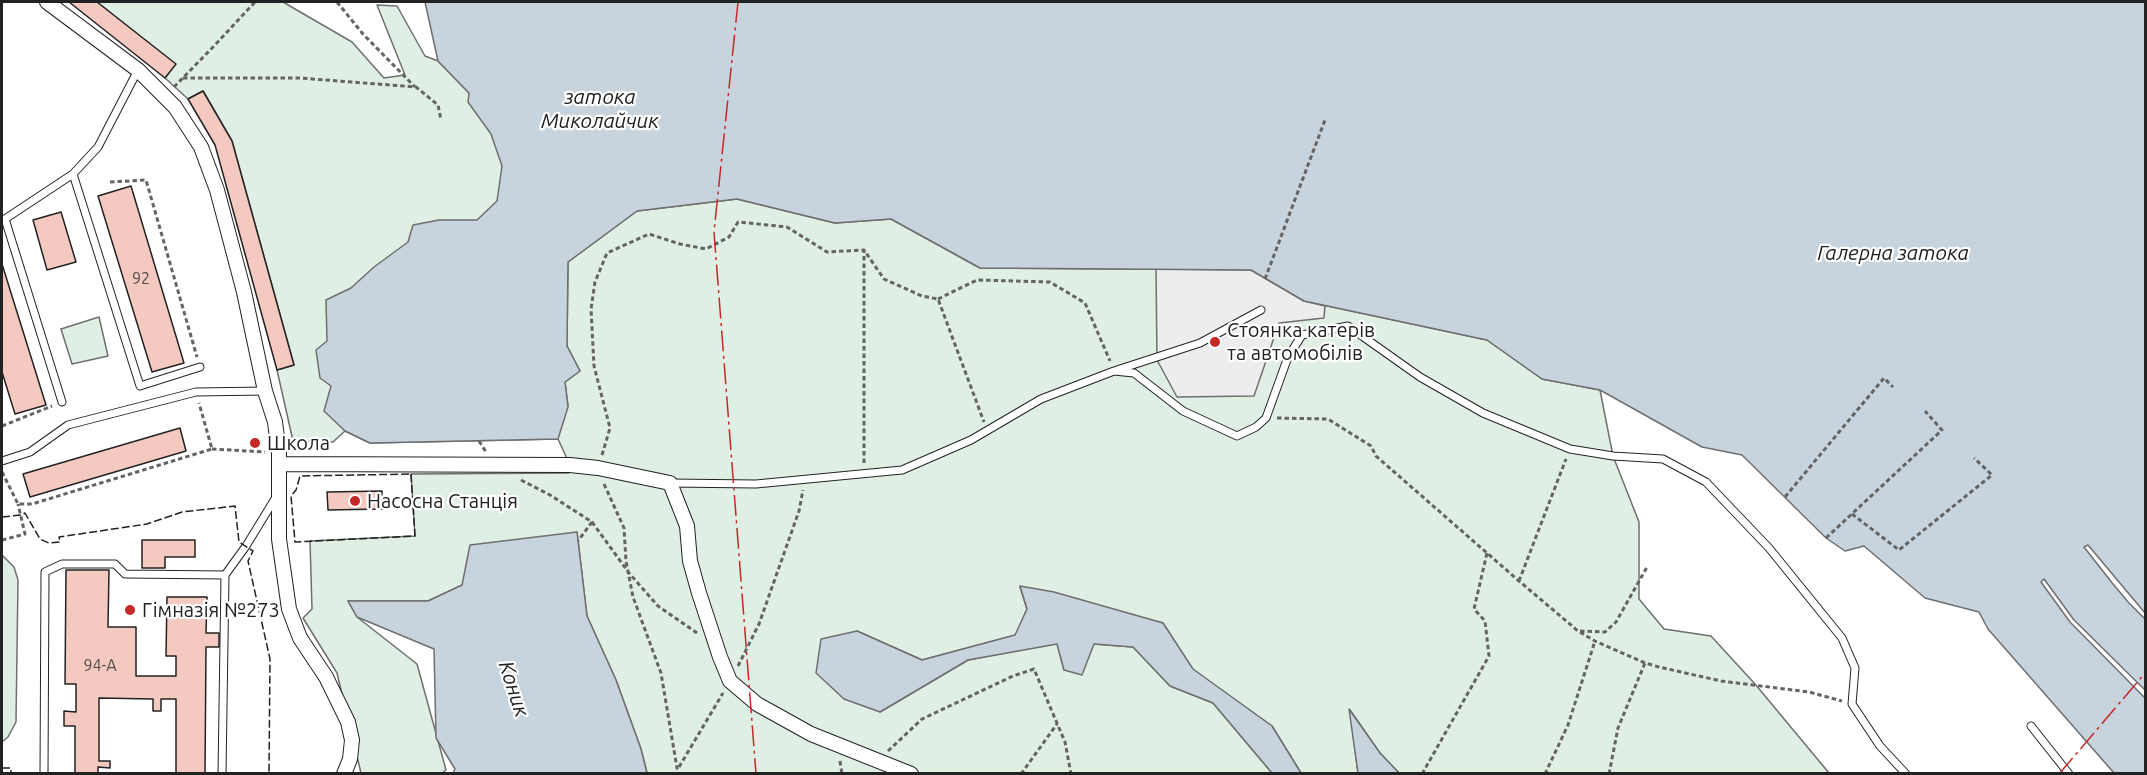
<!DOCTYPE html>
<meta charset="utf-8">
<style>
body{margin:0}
#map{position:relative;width:2147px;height:775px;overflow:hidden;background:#fff;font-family:Ubuntu,sans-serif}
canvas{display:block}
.frame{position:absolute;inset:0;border:3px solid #222;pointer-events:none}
</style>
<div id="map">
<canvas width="2147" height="775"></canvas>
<div class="frame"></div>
</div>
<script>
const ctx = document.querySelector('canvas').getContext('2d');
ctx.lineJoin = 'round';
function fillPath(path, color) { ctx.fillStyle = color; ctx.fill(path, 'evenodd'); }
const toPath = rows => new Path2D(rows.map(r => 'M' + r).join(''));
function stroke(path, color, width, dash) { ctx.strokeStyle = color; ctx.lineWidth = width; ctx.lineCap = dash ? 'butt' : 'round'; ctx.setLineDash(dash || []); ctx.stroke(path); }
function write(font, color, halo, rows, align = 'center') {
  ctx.font = font + ' Ubuntu,sans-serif'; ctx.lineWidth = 4.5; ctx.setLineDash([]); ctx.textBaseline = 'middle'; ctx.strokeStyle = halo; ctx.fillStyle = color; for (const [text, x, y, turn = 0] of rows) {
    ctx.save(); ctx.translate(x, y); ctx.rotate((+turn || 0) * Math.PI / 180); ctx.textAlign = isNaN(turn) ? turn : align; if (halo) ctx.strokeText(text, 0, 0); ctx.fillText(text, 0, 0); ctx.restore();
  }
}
const green = toPath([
 [97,2,283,2,352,42,384,78,405,75,377,5,397,6,425,56,438,61,469,93,538,195,568,406,565,382,580,371,567,346,568,262,637,211,737,199,835,223,891,219,980,268,1251,270,1304,301,1487,340,1542,379,1600,390,1613,456,1639,522,1639,599,1664,629,1711,636,1755,684,1829,773,1399,773,1380,753,1350,710,1358,773,1301,773,1272,726,1192,669,1163,623,1020,587,1027,609,1016,635,922,660,857,631,880,712,968,660,1057,643,1064,670,1094,644,1133,647,1170,686,1213,703,1272,773,647,773,641,749,616,680,587,616,577,532,428,601,348,601,357,617,417,664,446,770,441,774,361,773,337,673,303,618,312,609,310,541,415,536,411,474,569,473,570,465,558,439,370,443,345,431,333,442,293,441,277,370,294,365,232,141,203,91,188,99,165,78,175,64,97,2],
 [99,317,108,356,72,364,61,329,99,317],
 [2,555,14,567,18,580,16,722,8,737,2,742,2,555]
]);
const parking = toPath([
 [1156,269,1251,270,1304,301,1325,306,1324,318,1279,323,1254,396,1177,397,1157,360,1156,269]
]);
const water = toPath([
 [425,2,2145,2,2145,773,2114,773,1988,629,1979,612,1925,598,1864,546,1845,551,1826,538,1742,455,1702,447,1600,390,1542,379,1487,340,1304,301,1251,270,980,268,891,219,835,223,737,199,637,211,568,262,567,346,580,371,565,382,568,407,558,439,370,443,345,431,324,411,331,386,320,378,316,350,327,341,326,300,351,288,374,267,408,242,413,225,439,220,477,220,497,201,502,166,491,134,468,102,469,93,438,61,425,2],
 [577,532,587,616,616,680,641,749,647,773,453,773,455,769,436,738,434,649,357,617,348,601,428,601,462,585,470,545,577,532],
 [1020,586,1054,592,1163,623,1193,669,1272,726,1301,773,1272,773,1213,703,1170,686,1133,647,1094,644,1082,675,1064,670,1057,644,968,660,880,712,844,699,816,673,821,639,857,631,922,660,1015,635,1027,609,1020,586],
 [1349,709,1380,753,1399,773,1358,773,1349,709]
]);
const pier = toPath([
 [2088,545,2145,613,2145,619,2129,603,2113,584,2084,547,2088,545],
 [2044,579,2074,620,2145,690,2145,698,2070,622,2041,582,2044,579]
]);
const building = toPath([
 [69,2,97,2,176,64,165,78,69,2],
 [203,91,232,141,294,365,277,370,215,145,188,99,203,91],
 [131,186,184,363,152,372,98,196,131,186],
 [61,212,76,262,47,270,33,220,61,212],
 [2,264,46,405,15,414,2,372,2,264],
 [180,428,186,451,30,497,23,474,180,428],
 [382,491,382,509,328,510,327,492,382,491],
 [142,540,195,540,195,557,165,557,165,568,142,568,142,540],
 [66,570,109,570,108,627,136,627,136,676,176,676,176,656,166,656,167,597,207,597,206,633,219,633,219,647,206,647,205,774,176,774,176,699,161,699,161,711,153,711,153,699,99,698,99,761,110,761,110,768,98,767,98,774,75,774,75,726,64,726,64,711,76,712,76,684,65,684,66,570]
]);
const path = toPath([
 [337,2,363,34,415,87],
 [183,78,300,78,416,87,438,105,441,120],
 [174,87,215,45,255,2],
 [110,182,146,180,197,357],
 [1265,279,1325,120],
 [938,299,977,280,1050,282,1085,303,1110,361],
 [1277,418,1328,419,1371,446,1376,456,1519,581,1578,631,1595,641,1645,663,1659,667,1721,681,1809,692,1842,701],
 [2,426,52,406],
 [479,441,486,452],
 [212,449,265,452],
 [602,455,610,428,594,366,591,309,595,282,607,253,649,234,680,244,706,249,729,237,738,222,787,227,827,252,864,250],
 [864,463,864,250,884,279,922,296,938,299,984,422],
 [2,472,18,504,32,504,212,449,199,403],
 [521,480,550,495,592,522,578,541],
 [604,484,624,528,626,561,633,597,661,673,678,774],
 [1785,497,1884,378,1893,387],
 [1852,514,1899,550,1992,475,1974,458],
 [592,522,629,573,658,606,697,633],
 [1826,538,1942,430,1925,411],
 [2,540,25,534,18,504],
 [1519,581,1566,459],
 [1580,631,1605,632,1616,622,1647,567],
 [738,666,759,624,799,511,803,490],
 [888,751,922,719,1013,676,1034,669,1065,742,1071,774],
 [840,761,842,774],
 [679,767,723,693],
 [1021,774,1057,724],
 [1422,774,1489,656,1485,621,1474,609,1487,553],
 [1545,774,1568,725,1595,641],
 [1609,774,1618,728,1645,663]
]);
const lane = toPath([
 [73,174,140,386,200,367],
 [1117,370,1200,343,1261,310],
 [62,402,5,219,73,174,98,147,138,70],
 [2,461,30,452,68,425,196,392,265,391],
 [670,483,756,484,902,470,971,440,1041,399,1114,371,1134,373,1183,411,1237,436,1256,427,1266,418,1288,357,1302,335,1348,326,1420,377,1483,413,1570,449,1613,456,1663,459,1706,482,1769,548,1842,638,1855,668,1852,704,1880,746,1906,774],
 [2031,726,2069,774],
 [44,774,45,572,62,564,115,564,125,574,225,575],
 [222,774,225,575,246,546,276,497]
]);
const street = toPath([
 [47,2,138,70,175,107,201,147,217,190,244,292,265,391,275,422,279,453,279,539,289,609,300,638,326,677,348,722,352,740,350,759,344,774],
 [280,464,570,465,598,468,670,483,687,526,690,561,699,593,720,657,730,681,757,704,811,734,911,774]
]);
const fence = toPath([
 [411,474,415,536,295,542,291,496,296,490,300,476,411,474],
 [2,517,21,515,25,513,40,539,49,543,60,542,59,537,147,524,182,512,235,506,239,542,253,551,248,561,270,659,269,774],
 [2,768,11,768,11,774]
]);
const power = toPath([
 [738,2,714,232,756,774],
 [2059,774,2146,672]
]);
const markers = [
 [1215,342,6,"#c62828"],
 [255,443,6,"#c62828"],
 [355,501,6,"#c62828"],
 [130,610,6,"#c62828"]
];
const numberNames = [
 ["92",141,279],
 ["94-А",100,666]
];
const poiNames = [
 ["Стоянка катерів",1227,330],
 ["та автомобілів",1227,353],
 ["Школа",267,443],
 ["Насосна Станція",367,501],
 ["Гімназія №273",142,610]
];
const waterNames = [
 ["затока",600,97],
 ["Миколайчик",600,121],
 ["Галерна затока",1893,253],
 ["Коник",514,689,72]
];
fillPath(green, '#e0efe3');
stroke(green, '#6f6f6f', 1.5);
fillPath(parking, '#ededed');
stroke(parking, '#6f6f6f', 1.5);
fillPath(water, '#c7d3dd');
stroke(water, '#6f6f6f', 1.5);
fillPath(pier, '#fff');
stroke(pier, '#6f6f6f', 1.5);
fillPath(building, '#f3c9c0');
stroke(building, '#222', 1.5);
stroke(lane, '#222', 9);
stroke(street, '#222', 16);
stroke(path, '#646464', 3, [4.5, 3]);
stroke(lane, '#fff', 7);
stroke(street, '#fff', 14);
stroke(fence, '#222', 1.5, [8, 3]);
stroke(power, '#c62828', 1.5, [21, 4.5, 3, 4.5]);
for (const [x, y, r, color] of markers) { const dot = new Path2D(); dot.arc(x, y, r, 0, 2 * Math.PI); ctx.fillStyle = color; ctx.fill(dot); stroke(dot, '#fff', 2); }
write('16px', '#564c4a', null, numberNames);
write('20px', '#222', '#fff', poiNames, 'left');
write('italic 21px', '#222', '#fff', waterNames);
</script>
